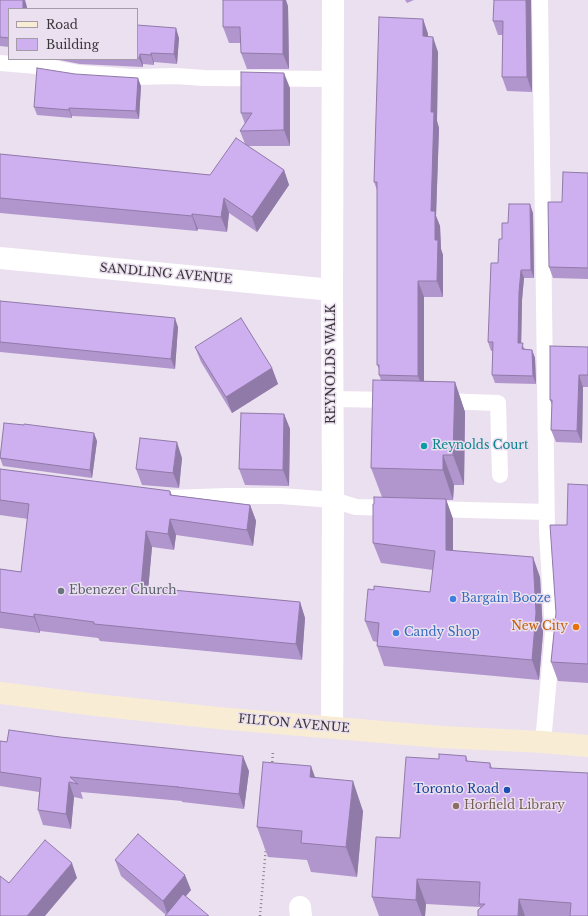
<!DOCTYPE html>
<style>
body{margin:0}
#map{position:relative;width:588px;height:916px;overflow:hidden;background:#ebe0ef;font-family:"Libre Baskerville",serif}
canvas{display:block}
.legend{position:absolute;left:8px;top:8px;width:130px;height:52px;box-sizing:border-box;background:#ebe0ef;border:1px solid #a49ca7;margin:0;padding:5px 7px;list-style:none;font-size:12px;color:#3a363b}
.legend li{display:flex;align-items:center;gap:8px;height:20px}
.legend b{width:20px;border:1px solid #a49ca7}
</style>
<div id="map">
<canvas width="588" height="916"></canvas>
<ul class="legend">
<li><b style="height:5px;background:#f8edd4"></b>Road</li>
<li><b style="height:11px;background:#ceaff0"></b>Building</li>
</ul>
</div>
<script>
const ctx = document.querySelector('canvas').getContext('2d');
ctx.lineJoin = 'round';
const toPath = rows => new Path2D(rows.map(r => 'M' + r).join(''));
function stroke(path, color, width, dash) { ctx.strokeStyle = color; ctx.lineWidth = width; ctx.lineCap = dash ? 'butt' : 'round'; ctx.setLineDash(dash || []); ctx.stroke(path); }
function fillPath(path, color) { ctx.fillStyle = color; ctx.fill(path, 'evenodd'); }
function write(font, color, halo, rows, align = 'center') {
  ctx.font = font + ' "Libre Baskerville",serif'; ctx.lineWidth = 3; ctx.setLineDash([]); ctx.textBaseline = 'middle'; ctx.strokeStyle = halo; ctx.fillStyle = color; for (const [text, x, y, turn = 0] of rows) {
    ctx.save(); ctx.translate(x, y); ctx.rotate((+turn || 0) * Math.PI / 180); ctx.textAlign = isNaN(turn) ? turn : align; if (halo) ctx.strokeText(text, 0, 0); ctx.fillText(text, 0, 0); ctx.restore();
  }
}
const path = toPath([
 [272,766,273,751],
 [260,916,266,847]
]);
const lane = toPath([
 [540,0,547,532,553,633,543,742],
 [0,63,49,67,79,73,133,77,176,76,204,78,333,79],
 [332,399,394,400],
 [441,401,498,403,500,475],
 [168,498,229,496,281,496,333,500,356,507,395,508],
 [429,509,547,512]
]);
const street = toPath([
 [0,258,332,290],
 [332,727,333,500,332,290,333,0],
 [300,907,301,916]
]);
const secondary = toPath([
 [0,693,96,705,218,718,441,737,543,742,588,746]
]);
const wall = toPath([
 [0,0,27,7,9,9,9,47,0,46],
 [405,0,414,0,407,3],
 [531,0,532,92,507,91,502,77,503,35,498,35,493,21],
 [288,6,289,69,247,69,241,53,241,43,229,43,223,27],
 [423,19,428,34,428,37,438,52,437,121,439,128,436,216,440,226,441,249,443,255,443,297,424,297,424,381,455,382,465,412,464,485,454,485,453,500,446,500,453,519,453,550,540,577,543,633,539,680,384,666,377,646,377,642,373,641,365,621,374,590,430,592,433,570,381,563,373,543,374,504,382,497,371,468,381,380,379,375,379,369,377,365,377,190,374,182],
 [137,25,179,38,177,64,154,62,154,65,143,64,143,67,80,64,54,59,137,59],
 [141,86,139,119,72,116,72,118,37,115,34,107],
 [290,88,290,146,248,146,284,170,289,185,257,232,229,213,227,232,198,229,197,231,0,213,0,154,210,175,245,144,240,131,245,124,241,113],
 [588,173,588,279,553,278,549,267,562,202],
 [533,213,534,278,524,278,522,300,521,343,525,349,532,350,535,358,536,384,495,383,492,375,493,351,491,351,488,342,498,263,502,239,508,223],
 [0,301,178,327,175,369,0,352],
 [195,347,272,368,278,384,232,413,201,362],
 [588,347,588,387,583,387,582,443,556,442,551,430,552,405,550,400],
 [284,414,290,429,289,486,245,485,239,469],
 [97,441,92,478,3,466,0,458,0,456],
 [182,458,179,488,142,485,136,469],
 [0,469,170,491,172,495,250,505,256,521,253,546,176,535,174,550,152,547,148,588,300,602,305,618,302,660,100,641,98,638,40,631,40,633,0,628,0,569,21,572,28,519,0,515],
 [588,485,588,683,558,681,551,662,567,525],
 [0,741,249,771,244,809,182,802,182,801,81,792,83,799,74,797,71,829,43,825,38,810,39,792,0,786],
 [466,756,468,762,490,763,492,768,588,916,478,916,480,908,480,907,426,904,425,916,379,916,372,897,439,759],
 [316,778,363,811,357,877,311,872,307,860,268,857,257,827],
 [115,860,191,890,186,896,166,915,121,876]
]);
const shadedWall = toPath([
 [23,0,25,0,27,7,27,9,23,9],
 [283,0,286,0,288,6,289,69,283,54],
 [526,0,531,0,532,92,527,77],
 [423,19,428,34,428,52,423,36],
 [176,28,179,38,177,64,174,54],
 [433,37,438,52,437,121,439,128,436,216,440,226,441,249,443,255,443,297,437,281,435,240,431,211,431,112],
 [151,53,154,62,154,65,151,55],
 [140,54,143,64,143,67,139,58],
 [284,73,290,88,290,146,284,130],
 [138,78,141,86,139,119,136,111],
 [69,108,72,116,72,118,69,110],
 [284,170,289,185,257,232,252,217],
 [224,198,229,213,227,232,221,217],
 [530,204,533,213,534,278,531,270],
 [192,214,198,229,197,231,192,216],
 [521,270,524,278,522,300,521,352,518,343,519,292],
 [418,281,424,297,424,392,418,376],
 [175,318,178,327,175,369,171,359],
 [532,350,535,358,536,384,533,376],
 [272,368,278,384,232,413,226,397],
 [579,375,583,387,582,443,577,431],
 [455,382,465,412,464,485,453,455],
 [284,414,290,429,289,486,283,470],
 [94,433,97,441,92,478,90,470],
 [177,442,182,458,179,488,173,473],
 [443,455,454,485,453,500,443,470],
 [446,499,453,519,453,570,446,550],
 [250,505,256,521,253,546,247,530],
 [170,519,176,535,174,550,168,534],
 [146,531,152,547,147,603,141,587],
 [533,557,540,577,543,633,539,680,532,660],
 [300,602,305,618,302,660,296,644],
 [34,614,40,631,40,633,34,617],
 [243,756,249,771,244,809,239,794],
 [311,766,322,796,310,777],
 [353,781,363,811,357,877,346,847],
 [69,782,74,797,71,829,66,814],
 [72,863,77,878,45,916,27,916],
 [185,875,191,890,169,916,168,916,163,901],
 [417,879,426,904,425,916,422,916,416,900],
 [519,899,525,916,518,916]
]);
const building = toPath([
 [0,0,23,0,23,9,9,9,9,38,0,37,0,0],
 [223,0,283,0,283,54,241,53,240,27,223,27,223,0],
 [494,0,526,0,527,77,502,77,503,21,493,21,494,0],
 [379,17,423,19,423,36,433,37,431,112,434,112,431,211,435,211,435,240,438,240,437,281,418,281,418,376,379,375,379,365,377,365,377,182,374,182,379,17],
 [137,25,176,28,174,54,151,53,151,55,140,54,139,58,137,58,137,25],
 [37,68,75,74,138,78,136,111,69,108,69,110,34,107,37,68],
 [241,72,284,73,284,130,240,131,252,113,241,113,241,72],
 [236,138,284,170,252,217,224,198,221,217,192,214,192,216,0,198,0,154,210,175,236,138],
 [563,172,588,173,588,268,549,267,548,202,562,202,563,172],
 [509,204,530,204,531,270,521,270,519,292,518,343,523,343,522,349,532,350,533,376,492,375,493,342,488,342,491,263,498,263,499,239,502,239,502,223,508,223,509,204],
 [0,301,175,318,171,359,0,342,0,301],
 [241,318,272,368,226,397,195,347,241,318],
 [550,346,588,347,588,375,579,375,577,431,551,430,552,400,550,400,550,346],
 [373,380,455,382,453,455,443,455,443,470,371,468,373,380],
 [241,413,284,414,283,470,239,469,241,413],
 [4,423,24,425,24,424,94,433,90,470,0,458,4,423],
 [140,438,177,442,173,473,136,469,140,438],
 [0,469,170,491,170,495,250,505,247,530,170,519,168,534,146,531,141,587,300,602,296,644,94,624,94,622,34,614,34,617,0,612,0,569,21,572,29,504,0,500,0,469],
 [568,484,588,485,588,664,551,662,556,613,550,525,567,525,568,484],
 [374,497,446,499,446,550,533,557,536,613,532,660,377,646,379,623,365,621,368,589,374,590,374,586,430,592,435,551,373,543,373,504,374,504,374,497],
 [9,730,60,737,243,756,239,794,177,787,178,787,70,777,78,784,69,782,66,814,38,810,41,778,0,772,0,741,7,742,9,730],
 [439,754,466,756,466,761,490,763,490,768,588,773,588,916,570,916,571,903,519,899,518,916,478,916,478,910,485,904,479,904,480,882,417,879,416,900,372,897,376,837,400,838,406,757,439,759,439,754],
 [263,762,311,766,310,777,353,781,346,847,301,843,302,831,257,827,263,762],
 [138,834,185,875,163,901,115,860,138,834],
 [45,840,72,863,27,916,0,916,0,876,9,883,45,840],
 [183,894,209,916,165,916,183,894]
]);
const markers = [
 [424,446,4,"#0f9aa8"],
 [61,591,4,"#6b7280"],
 [453,599,4,"#3f7fe0"],
 [576,627,4,"#e8710a"],
 [396,633,4,"#3f7fe0"],
 [507,790,4,"#1a4fb4"],
 [456,806,4,"#8d6e63"]
];
const streetNames = [
 ["SANDLING AVENUE",166,274,5],
 ["REYNOLDS WALK",332,364,-90],
 ["FILTON AVENUE",294,724,5]
];
const cultureNames = [
 ["Reynolds Court",432,446]
];
const worshipNames = [
 ["Ebenezer Church",69,591]
];
const shopNames = [
 ["Bargain Booze",461,599],
 ["Candy Shop",404,633]
];
const foodNames = [
 ["New City",568,627]
];
const transitNames = [
 ["Toronto Road",499,790]
];
const educationNames = [
 ["Horfield Library",464,806]
];
stroke(path, '#8c848e', 2.5, [1, 3]);
stroke(lane, '#fff', 16);
stroke(street, '#fff', 22);
stroke(secondary, '#f8edd4', 22);
fillPath(wall, '#b196ce');
fillPath(shadedWall, '#907aa8');
fillPath(building, '#ceaff0');
stroke(building, '#907aa8', 1);
for (const [x, y, r, color] of markers) { const dot = new Path2D(); dot.arc(x, y, r, 0, 2 * Math.PI); ctx.fillStyle = color; ctx.fill(dot); stroke(dot, '#ebe0ef', 1.5); }
write('12px', '#3a363b', '#ebe0ef', streetNames);
write('12px', '#0d838f', '#ebe0ef', cultureNames, 'left');
write('12px', '#5b616d', '#ebe0ef', worshipNames, 'left');
write('12px', '#366cbe', '#ebe0ef', shopNames, 'left');
write('12px', '#c56008', '#ebe0ef', foodNames, 'right');
write('12px', '#164399', '#ebe0ef', transitNames, 'right');
write('12px', '#785e54', '#ebe0ef', educationNames, 'left');
</script>
